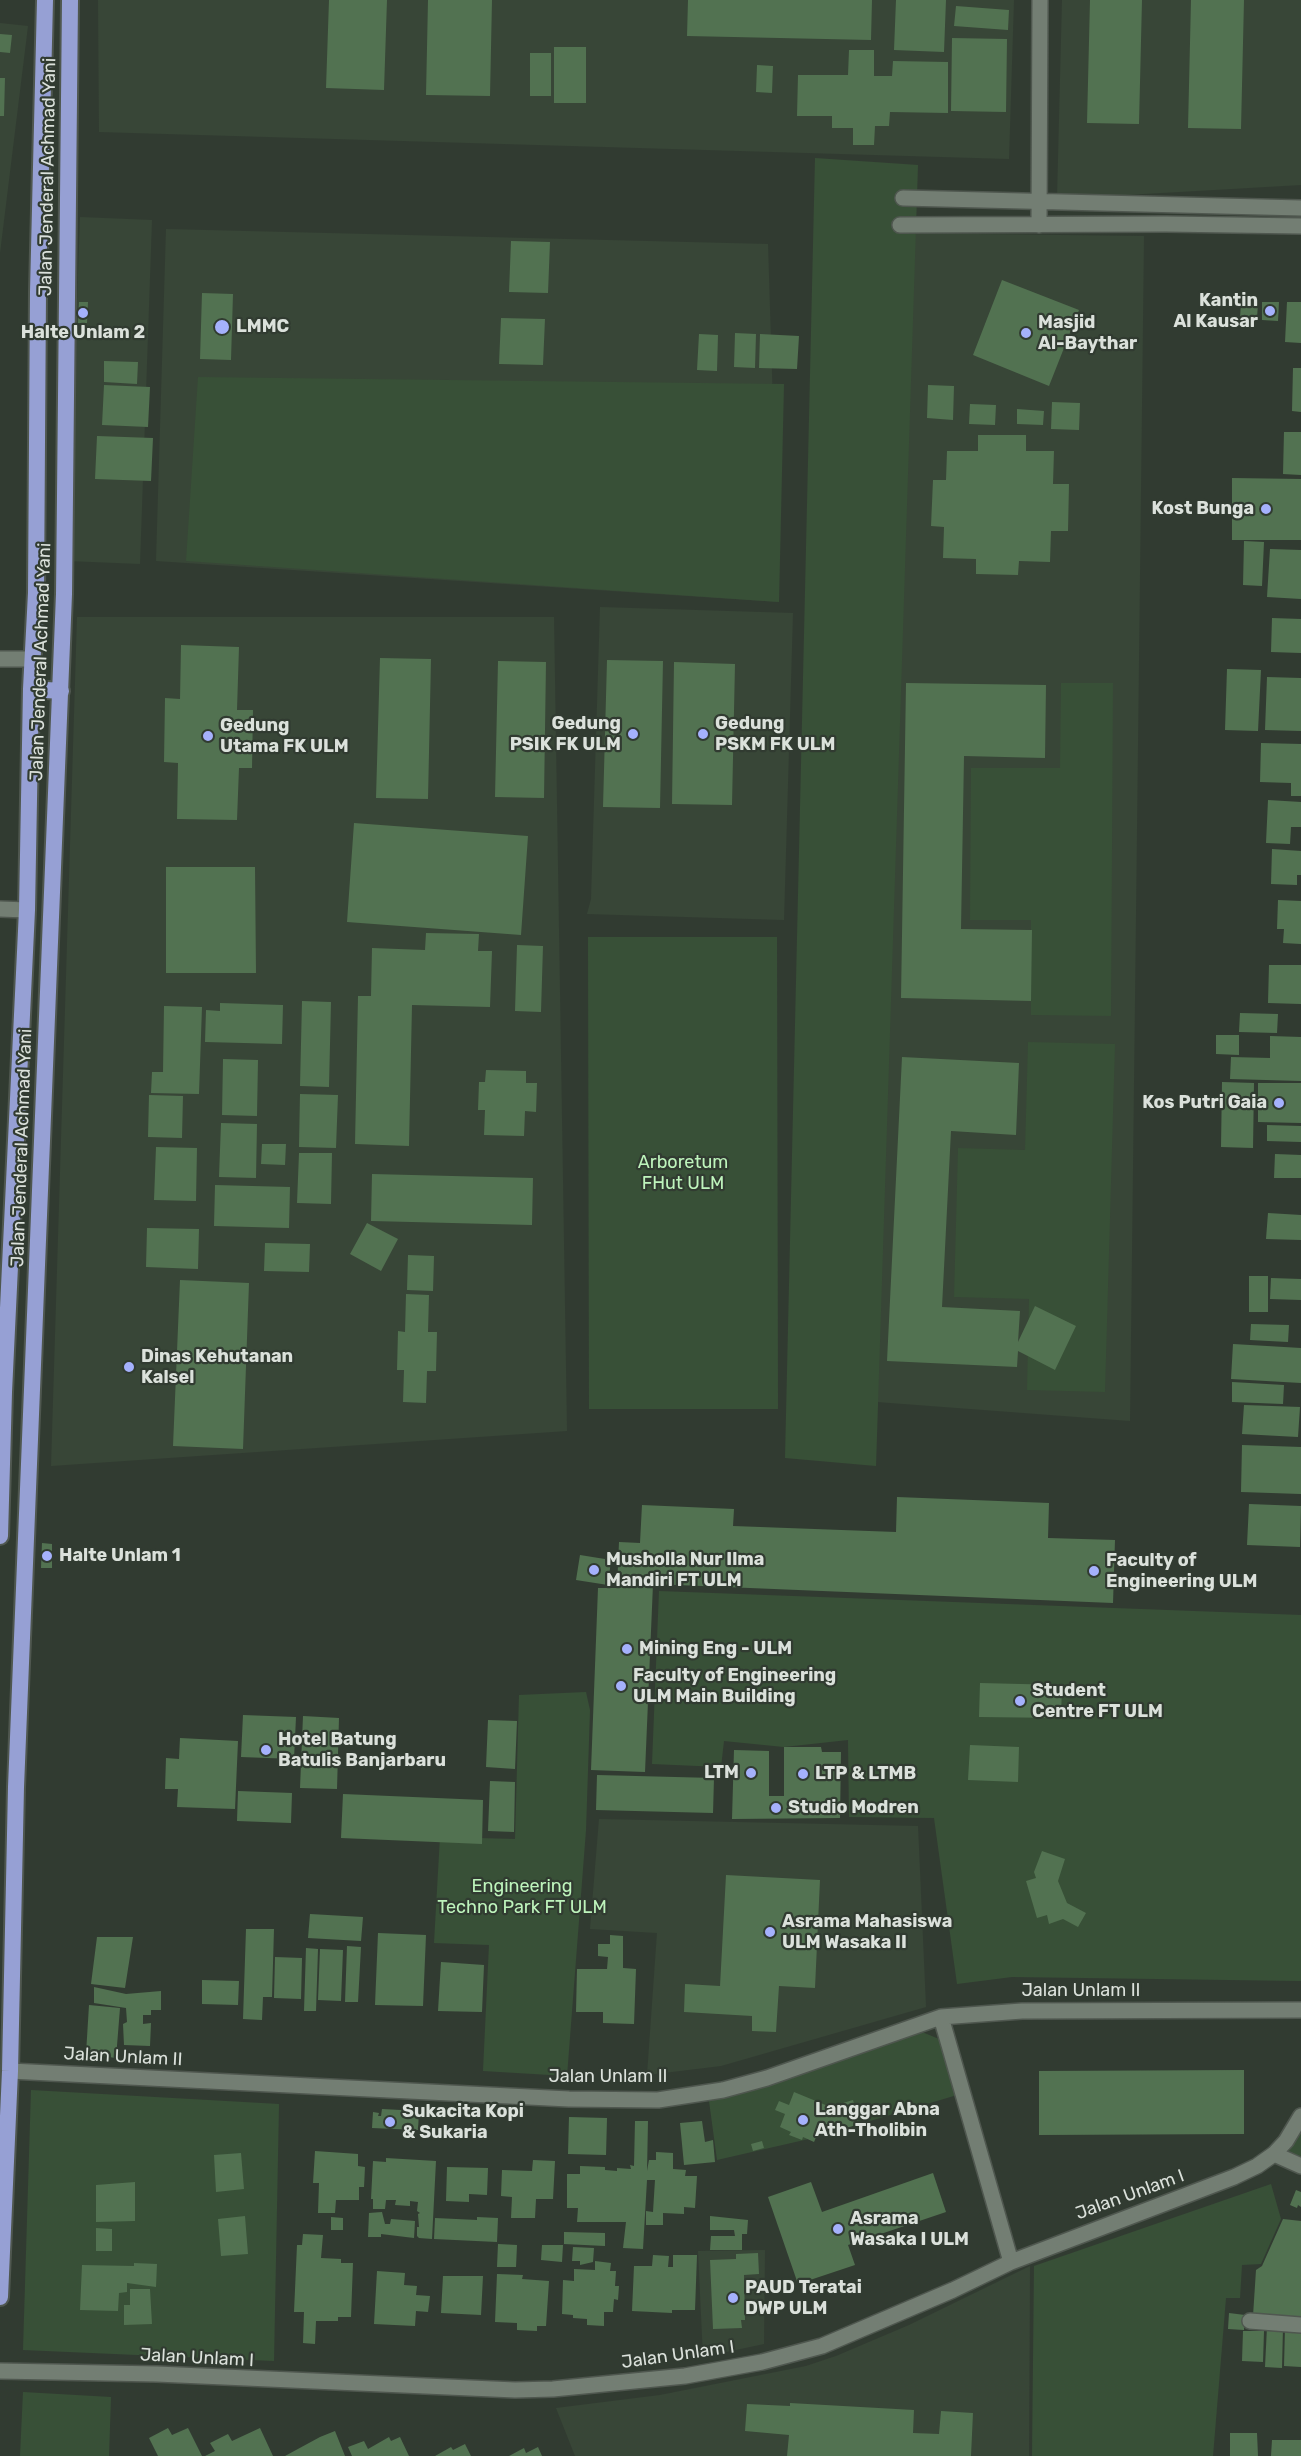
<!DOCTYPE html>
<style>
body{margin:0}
canvas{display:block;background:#313b31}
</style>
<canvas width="1301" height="2456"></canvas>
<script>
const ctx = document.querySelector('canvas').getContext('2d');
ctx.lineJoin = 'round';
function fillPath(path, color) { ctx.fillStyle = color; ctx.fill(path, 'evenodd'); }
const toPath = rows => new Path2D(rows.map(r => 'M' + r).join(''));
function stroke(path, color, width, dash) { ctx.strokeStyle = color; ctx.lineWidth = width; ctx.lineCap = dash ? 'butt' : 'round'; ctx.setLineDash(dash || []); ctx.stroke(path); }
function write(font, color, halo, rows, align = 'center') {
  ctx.font = font + ' Rubik,sans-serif'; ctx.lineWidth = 4.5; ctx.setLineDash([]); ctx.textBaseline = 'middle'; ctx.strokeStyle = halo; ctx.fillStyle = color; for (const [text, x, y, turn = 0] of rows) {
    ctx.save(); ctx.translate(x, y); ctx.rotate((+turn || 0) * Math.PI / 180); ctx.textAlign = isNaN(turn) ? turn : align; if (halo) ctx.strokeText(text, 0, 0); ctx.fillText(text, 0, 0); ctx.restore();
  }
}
const built = toPath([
 [98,0,1014,0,1009,159,99,132],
 [1062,0,1301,0,1301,185,1057,199],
 [0,23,28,26,0,253],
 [80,217,152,220,140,564,68,561],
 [166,229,768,244,779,602,156,561],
 [894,233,1144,236,1130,1421,877,1402],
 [600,607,793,613,784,920,587,914,591,899],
 [77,617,554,617,567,1431,51,1466],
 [599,1819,918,1826,926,2007,721,2066,647,2075,657,1933,590,1929],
 [765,2250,764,2344,703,2357,698,2251],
 [1030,2266,1029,2456,575,2456,556,2408,660,2395,806,2366,836,2356,909,2325]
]);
const green = toPath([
 [815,158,918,165,876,1466,785,1458],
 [198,377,784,384,779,602,186,561],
 [1061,683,1113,683,1111,1016,1031,1015,1031,920,970,920,971,768,1060,768],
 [588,937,777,937,778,1409,589,1409],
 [1028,1042,1115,1044,1105,1392,1027,1390,1029,1299,954,1297,958,1148,1025,1150],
 [659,1591,1301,1615,1301,1981,1012,1977,957,1984,934,1818,849,1817,848,1740,784,1747,724,1741,721,1767,652,1764],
 [586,1692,590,1710,586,1830,567,2076,483,2071,489,1945,434,1943,440,1837,515,1839,519,1695],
 [922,2032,939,2039,957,2095,813,2138,717,2160,709,2101,772,2085],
 [31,2090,279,2104,274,2361,23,2350],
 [1301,2132,1301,2161,1288,2150],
 [1271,2184,1281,2219,1261,2264,1242,2265,1240,2298,1226,2298,1213,2456,1032,2456,1034,2266],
 [23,2392,111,2397,109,2456,20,2456]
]);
const building = toPath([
 [329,0,387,0,384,90,326,88],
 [428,0,492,0,490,96,426,95],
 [688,0,872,0,871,40,687,36],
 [896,0,946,0,944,52,894,50],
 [1090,0,1142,0,1139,124,1087,123],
 [1191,0,1244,0,1241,129,1188,128],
 [956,6,1009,10,1008,30,954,26],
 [0,34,12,35,10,53,0,52],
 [952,38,1007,39,1006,112,951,111],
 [554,47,586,47,586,103,554,103],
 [849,50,874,50,874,76,892,76,893,61,948,62,948,113,890,112,889,126,875,126,874,145,853,145,853,128,832,128,832,116,797,116,798,75,848,75],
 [530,53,551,53,551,96,530,96],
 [757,65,773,66,772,93,756,92],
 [0,78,5,78,4,116,0,116],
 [511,241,550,242,548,293,509,292],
 [1002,280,1079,310,1049,386,973,355],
 [202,293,233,294,231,360,200,359],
 [1241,301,1258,302,1257,319,1240,319],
 [79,302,88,302,87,323,78,323],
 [1262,302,1279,302,1278,321,1262,320],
 [1287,302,1301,302,1301,343,1285,342],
 [501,318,545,319,543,365,499,364],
 [735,333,756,334,755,368,734,367],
 [699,334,718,335,717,371,697,370],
 [760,334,799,336,797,369,759,368],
 [104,361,138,362,137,384,104,382],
 [1293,368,1301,368,1301,412,1292,411],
 [104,385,150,387,148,427,102,425],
 [928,385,954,386,953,420,927,418],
 [1052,402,1080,403,1079,430,1051,429],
 [970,404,996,405,995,425,969,424],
 [1017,409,1044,411,1043,425,1017,424],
 [1284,432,1301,432,1301,475,1283,474],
 [978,435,1026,435,1026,451,1054,451,1053,484,1069,484,1068,531,1051,531,1050,562,1019,561,1018,575,976,574,976,559,943,558,944,527,931,526,933,480,946,480,947,451,978,451],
 [97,436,153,438,151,481,95,479],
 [1232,478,1301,479,1301,540,1232,540],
 [1244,541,1264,542,1262,586,1243,585],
 [1270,549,1301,550,1301,599,1267,597],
 [1272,618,1301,619,1301,653,1271,652],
 [181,645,239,647,237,710,253,710,252,768,239,768,237,820,177,819,178,763,164,762,165,698,180,699],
 [380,658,431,659,428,799,376,798],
 [607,660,663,661,660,808,603,807],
 [498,661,546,662,544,798,495,797],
 [674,662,735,664,732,805,672,804],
 [1227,669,1261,670,1258,731,1225,730],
 [1267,677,1301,678,1301,731,1265,730],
 [906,683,1046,685,1045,758,964,756,961,929,1032,930,1031,1001,901,998],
 [1261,743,1301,744,1301,796,1291,796,1291,783,1260,782],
 [1268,800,1301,802,1301,827,1291,827,1290,844,1266,843],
 [354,823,528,836,521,935,347,922],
 [1272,849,1301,851,1301,875,1297,875,1297,885,1271,884],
 [166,867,255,867,256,973,166,973],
 [1278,900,1301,901,1301,944,1283,943,1284,929,1277,929],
 [426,933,479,934,478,951,492,951,490,1007,412,1005,409,1146,355,1144,358,996,371,996,372,948,425,950],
 [517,945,543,946,541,1012,515,1011],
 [1269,965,1301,965,1301,1004,1268,1003],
 [302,1001,331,1002,329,1087,300,1086],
 [220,1003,283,1005,282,1044,205,1042,206,1010,220,1011],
 [164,1006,202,1007,199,1094,151,1093,152,1072,163,1072],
 [1240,1013,1278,1014,1277,1033,1239,1032],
 [1216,1035,1239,1035,1239,1055,1216,1054],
 [1270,1036,1301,1037,1301,1081,1230,1079,1231,1057,1270,1058],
 [902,1057,1019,1063,1016,1135,951,1131,942,1307,1020,1311,1018,1342,1035,1306,1076,1326,1055,1370,1018,1351,1017,1367,887,1361],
 [223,1059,258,1060,257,1116,222,1115],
 [486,1070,526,1071,526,1083,537,1083,536,1112,525,1111,524,1136,484,1135,485,1110,478,1110,479,1082,485,1082],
 [1222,1082,1254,1083,1253,1148,1221,1147],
 [1258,1083,1301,1083,1301,1123,1258,1122],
 [300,1094,338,1095,336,1148,299,1147],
 [149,1095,183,1096,182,1138,148,1137],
 [221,1123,257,1124,256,1178,219,1177],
 [1267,1125,1301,1126,1301,1142,1267,1141],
 [262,1144,286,1144,285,1165,261,1164],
 [156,1147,197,1148,196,1201,154,1200],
 [299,1153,332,1153,331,1204,297,1203],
 [1275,1154,1301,1155,1301,1178,1274,1178],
 [372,1174,533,1178,532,1225,371,1221],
 [215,1185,290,1187,289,1228,214,1226],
 [1268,1213,1301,1215,1301,1240,1266,1239],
 [367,1223,398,1239,381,1271,350,1254],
 [147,1228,199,1229,198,1269,146,1267],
 [265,1243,310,1244,309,1272,264,1271],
 [408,1255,434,1256,433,1291,407,1290],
 [1249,1276,1268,1276,1268,1312,1249,1312],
 [1271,1278,1301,1279,1301,1300,1270,1299],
 [180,1280,249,1283,243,1449,173,1446],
 [406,1294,429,1295,428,1332,437,1332,436,1371,427,1371,426,1403,403,1402,404,1370,397,1370,398,1331,405,1332],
 [1251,1324,1289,1325,1288,1342,1250,1340],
 [1233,1344,1301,1348,1301,1383,1231,1379],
 [1232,1382,1284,1385,1283,1404,1232,1402],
 [1244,1405,1300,1407,1298,1437,1242,1434],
 [1242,1445,1301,1447,1301,1494,1241,1492],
 [897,1497,1049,1503,1048,1538,1115,1540,1113,1603,653,1584,645,1772,591,1770,598,1588,617,1588,619,1542,640,1543,642,1505,734,1509,733,1526,896,1532],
 [1249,1504,1301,1506,1300,1547,1247,1545],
 [42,1543,52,1544,52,1568,41,1568],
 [580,1555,611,1560,608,1585,576,1580],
 [980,1683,1062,1685,1061,1718,979,1717],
 [243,1715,296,1717,294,1759,241,1757],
 [303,1716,339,1718,337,1789,300,1788],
 [488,1720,517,1721,515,1769,486,1767],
 [180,1738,238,1741,235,1809,177,1807,178,1789,165,1789,166,1758,179,1759],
 [970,1745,1019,1747,1018,1782,968,1780],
 [784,1747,821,1747,822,1752,841,1752,840,1818,732,1819,734,1750,769,1751,769,1796,784,1796],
 [597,1775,714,1778,713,1813,596,1810],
 [490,1781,515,1782,514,1832,488,1831],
 [238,1791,292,1793,291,1823,237,1821],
 [343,1794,483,1800,482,1844,341,1838],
 [1042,1851,1065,1859,1058,1881,1067,1903,1086,1913,1078,1927,1063,1919,1049,1924,1047,1915,1037,1918,1026,1881,1036,1878,1034,1872],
 [726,1875,820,1880,815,1988,779,1986,776,2032,752,2031,752,2016,684,2012,685,1984,720,1986],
 [310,1914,363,1917,361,1941,308,1938],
 [246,1929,274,1929,272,1997,263,1997,262,2020,243,2019],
 [378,1933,426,1935,423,2006,375,2005],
 [610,1935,623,1936,623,1968,636,1969,634,2024,603,2023,603,2012,576,2012,577,1969,607,1969,608,1957,598,1956,598,1944,610,1944],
 [97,1937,133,1937,125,1988,91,1984],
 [347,1946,361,1947,358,2002,345,2002],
 [306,1948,318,1949,316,2011,304,2011],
 [320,1949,343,1950,341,2001,318,2000],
 [275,1957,302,1958,301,1999,274,1998],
 [441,1962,484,1965,482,2012,438,2011],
 [202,1980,239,1981,238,2005,202,2004],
 [94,1987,126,1994,161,1991,161,2010,151,2010,151,2015,143,2015,143,2024,151,2023,150,2046,124,2045,123,2024,127,2022,126,2008,94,2003],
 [89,2005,120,2008,116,2058,86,2054],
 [1244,2070,1244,2134,1039,2135,1039,2071],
 [794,2092,828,2106,825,2114,838,2110,836,2105,853,2100,859,2124,843,2129,841,2121,821,2126,814,2142,803,2137,802,2140,789,2135,791,2132,780,2127,785,2114,775,2110,779,2101,789,2105],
 [382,2109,419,2111,418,2130,372,2128,373,2112,379,2113,378,2116,381,2116],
 [569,2117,607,2118,606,2155,568,2154],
 [635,2121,648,2121,647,2171,649,2160,656,2160,656,2152,673,2153,673,2169,686,2170,685,2176,697,2176,695,2208,684,2207,684,2214,663,2213,663,2225,646,2225,646,2211,653,2212,655,2180,647,2180,643,2249,623,2248,626,2222,577,2222,578,2208,567,2208,567,2174,580,2174,580,2166,605,2167,605,2170,617,2171,617,2168,631,2169,630,2165,634,2166],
 [702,2121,705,2142,713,2140,715,2162,684,2165,680,2123],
 [762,2141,764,2148,753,2151,751,2144],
 [315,2151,358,2154,358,2166,365,2167,364,2187,359,2187,359,2200,336,2200,335,2213,318,2213,319,2183,313,2183],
 [241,2153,244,2189,216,2192,214,2155],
 [386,2158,436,2161,432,2239,419,2238,417,2236,417,2227,419,2227,418,2214,420,2213,417,2211,418,2202,410,2201,410,2206,395,2205,396,2200,386,2200,385,2209,373,2209,373,2199,371,2199,373,2161,386,2162],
 [533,2160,555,2161,553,2199,536,2199,535,2218,511,2218,512,2197,501,2196,502,2170,532,2171],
 [447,2167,488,2168,487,2195,469,2194,469,2202,446,2201],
 [933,2173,946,2212,848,2245,855,2265,798,2284,768,2197,811,2182,822,2212],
 [135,2182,135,2221,96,2222,96,2185],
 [1296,2190,1301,2192,1301,2207,1298,2205,1297,2208,1290,2205],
 [382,2212,385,2224,390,2224,391,2219,415,2221,414,2238,381,2234,381,2237,368,2237,369,2213],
 [245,2216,248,2254,221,2256,218,2219],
 [710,2216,748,2220,747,2234,742,2234,742,2250,710,2250,711,2236,735,2236,734,2230,710,2230],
 [331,2217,343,2218,343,2230,331,2230],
 [477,2217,498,2218,497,2242,434,2239,435,2218,477,2220],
 [1283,2219,1301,2221,1301,2320,1253,2316,1256,2270,1262,2266],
 [96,2228,112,2229,112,2251,96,2251],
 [564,2232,605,2233,605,2246,564,2244],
 [303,2234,323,2235,321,2258,341,2259,341,2263,353,2263,351,2317,338,2317,338,2321,316,2321,315,2344,303,2343,304,2312,294,2312,297,2245,302,2245],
 [498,2244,517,2245,516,2267,497,2267],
 [542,2245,563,2245,562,2262,541,2260],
 [573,2247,594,2248,593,2262,580,2265,580,2261,572,2261],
 [758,2253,759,2274,744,2275,745,2320,741,2320,742,2328,713,2329,710,2260,736,2259,736,2254],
 [653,2255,669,2256,668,2267,673,2267,673,2255,697,2255,695,2310,672,2310,672,2313,632,2311,634,2266,652,2266],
 [595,2261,611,2263,610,2271,616,2271,615,2286,619,2286,618,2300,614,2299,613,2312,604,2312,604,2326,587,2325,587,2319,573,2318,573,2315,562,2314,563,2280,574,2281,574,2269,595,2270],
 [134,2263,157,2264,156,2287,127,2283,127,2292,119,2293,118,2311,80,2310,82,2265,134,2266],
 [377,2271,405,2273,404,2285,417,2286,416,2295,430,2296,428,2312,416,2311,415,2326,374,2324],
 [497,2274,523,2275,522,2279,549,2281,546,2326,537,2326,537,2331,517,2330,517,2323,495,2322],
 [443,2276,483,2276,481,2315,441,2313],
 [130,2289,150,2289,152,2324,124,2325,124,2305,130,2305],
 [1229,2313,1245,2315,1244,2330,1228,2329],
 [1267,2327,1283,2327,1282,2368,1265,2367],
 [1285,2328,1301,2328,1301,2367,1284,2366],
 [1243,2331,1264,2331,1263,2362,1242,2361],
 [790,2403,914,2410,913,2433,939,2434,941,2411,973,2413,971,2456,787,2456,789,2435,745,2431,747,2404,790,2406],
 [168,2428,172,2435,188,2428,202,2456,158,2456,149,2438],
 [260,2428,273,2456,205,2456,215,2451,210,2443,228,2434,232,2441],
 [335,2431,345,2456,285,2456,320,2437],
 [1230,2433,1257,2433,1258,2456,1230,2456],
 [389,2437,391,2441,400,2437,409,2456,352,2456,348,2447,364,2441,368,2449],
 [1272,2440,1301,2440,1301,2456,1271,2456],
 [465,2444,471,2456,435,2456,451,2447,453,2450],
 [538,2447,542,2456,509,2456,524,2448,526,2453]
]);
const minor = toPath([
 [903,198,1301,208],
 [900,225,1166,224,1301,226],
 [1039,225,1040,0],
 [0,659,33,659],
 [941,2017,1011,2262],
 [10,2071,569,2099,658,2100,723,2090,767,2078,941,2017,1022,2011,1301,2010],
 [1274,2154,1301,2166],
 [1250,2321,1301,2325],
 [0,2371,157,2374,515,2390,553,2389,685,2376,762,2362,822,2346,953,2290,1011,2262,1234,2177,1257,2166,1274,2154,1286,2141,1301,2116]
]);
const tertiary = toPath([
 [0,909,27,910]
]);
const trunk = toPath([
 [31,689,61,691],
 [0,1536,4,1392,27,910,31,689,36,593,38,292,45,0],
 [0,2297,10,2071,16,1787,64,594,70,0]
]);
const markers = [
 [1270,311,6,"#a5b1fc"],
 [83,313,6,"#a5b1fc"],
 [222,327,8,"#a5b1fc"],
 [1026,333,6,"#a5b1fc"],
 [1266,509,6,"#a5b1fc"],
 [633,734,6,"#a5b1fc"],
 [703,734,6,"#a5b1fc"],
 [208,736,6,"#a5b1fc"],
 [1279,1103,6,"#a5b1fc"],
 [129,1367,6,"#a5b1fc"],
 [47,1556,6,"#a5b1fc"],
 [594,1570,6,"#a5b1fc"],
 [1094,1571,6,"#a5b1fc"],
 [627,1649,6,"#a5b1fc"],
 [621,1686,6,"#a5b1fc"],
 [1020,1701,6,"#a5b1fc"],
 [266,1750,6,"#a5b1fc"],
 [751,1773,6,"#a5b1fc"],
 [803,1774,6,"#a5b1fc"],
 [776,1808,6,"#a5b1fc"],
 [770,1932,6,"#a5b1fc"],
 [803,2120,6,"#a5b1fc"],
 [390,2122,6,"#a5b1fc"],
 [838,2229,6,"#a5b1fc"],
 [733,2298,6,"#a5b1fc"]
];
const streetNames = [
 ["Jalan Jenderal Achmad Yani",48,177,-89],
 ["Jalan Jenderal Achmad Yani",41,662,-88],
 ["Jalan Jenderal Achmad Yani",22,1148,-88],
 ["Jalan Unlam II",1081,1991],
 ["Jalan Unlam II",123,2057,3],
 ["Jalan Unlam II",608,2077],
 ["Jalan Unlam I",1130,2195,-20],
 ["Jalan Unlam I",678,2355,-8],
 ["Jalan Unlam I",197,2358,3]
];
const poiNames = [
 ["Kantin",1258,301,"right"],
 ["Al Kausar",1258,322,"right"],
 ["Masjid",1038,323],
 ["Al-Baythar",1038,344],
 ["LMMC",236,327],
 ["Halte Unlam 2",83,333,"center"],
 ["Kost Bunga",1254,509,"right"],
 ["Gedung",621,724,"right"],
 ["PSIK FK ULM",621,745,"right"],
 ["Gedung",715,724],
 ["PSKM FK ULM",715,745],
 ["Gedung",220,726],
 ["Utama FK ULM",220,747],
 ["Kos Putri Gaia",1267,1103,"right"],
 ["Dinas Kehutanan",141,1357],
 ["Kalsel",141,1378],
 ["Halte Unlam 1",59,1556],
 ["Musholla Nur Ilma",606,1560],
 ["Mandiri FT ULM",606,1581],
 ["Faculty of",1106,1561],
 ["Engineering ULM",1106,1582],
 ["Mining Eng - ULM",639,1649],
 ["Faculty of Engineering",633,1676],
 ["ULM Main Building",633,1697],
 ["Student",1032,1691],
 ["Centre FT ULM",1032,1712],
 ["Hotel Batung",278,1740],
 ["Batulis Banjarbaru",278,1761],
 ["LTM",739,1773,"right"],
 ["LTP & LTMB",815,1774],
 ["Studio Modren",788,1808],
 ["Asrama Mahasiswa",782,1922],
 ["ULM Wasaka II",782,1943],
 ["Langgar Abna",815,2110],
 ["Ath-Tholibin",815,2131],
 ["Sukacita Kopi",402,2112],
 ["& Sukaria",402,2133],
 ["Asrama",850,2219],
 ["Wasaka I ULM",850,2240],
 ["PAUD Teratai",745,2288],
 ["DWP ULM",745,2309]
];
const parkNames = [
 ["Arboretum",683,1163],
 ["FHut ULM",683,1184],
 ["Engineering",522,1887],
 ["Techno Park FT ULM",522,1908]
];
fillPath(built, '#384637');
fillPath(green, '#385037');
fillPath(building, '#527251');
stroke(minor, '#4f574f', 18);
stroke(tertiary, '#4f574f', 18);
stroke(trunk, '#4f574f', 20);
stroke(minor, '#737e73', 15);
stroke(tertiary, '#737e73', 15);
stroke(trunk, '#96a0d4', 16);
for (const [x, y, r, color] of markers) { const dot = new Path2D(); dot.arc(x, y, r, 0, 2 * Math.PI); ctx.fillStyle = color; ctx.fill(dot); stroke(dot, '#313b31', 2); }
write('18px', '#dbe1db', '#313b31', streetNames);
write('bold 18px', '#dbe1db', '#313b31', poiNames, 'left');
write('18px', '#bef4bc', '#313b31', parkNames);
</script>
